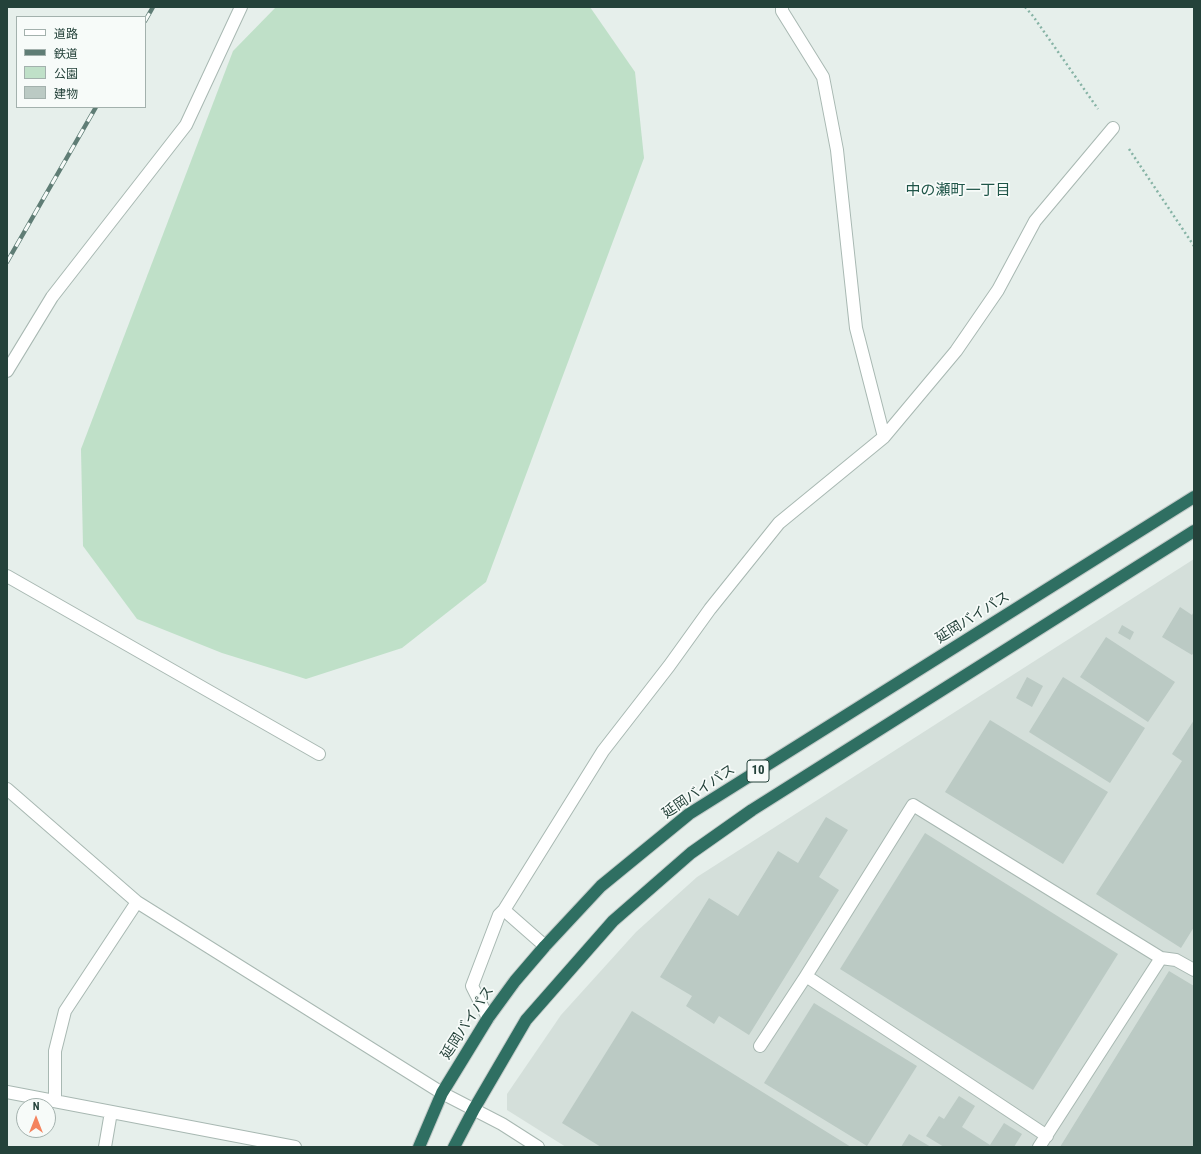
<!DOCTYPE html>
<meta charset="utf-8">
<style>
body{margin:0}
#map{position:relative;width:1201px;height:1154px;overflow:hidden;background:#e6efeb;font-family:"Roboto Condensed","Noto Sans JP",sans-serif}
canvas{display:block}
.frame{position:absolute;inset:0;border:8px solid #24423a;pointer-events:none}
.legend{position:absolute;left:16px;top:16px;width:130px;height:92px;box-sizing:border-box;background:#f7fbf9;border:1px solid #a3b1ad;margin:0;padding:5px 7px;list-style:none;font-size:12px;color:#24423a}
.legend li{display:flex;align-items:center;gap:8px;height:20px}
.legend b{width:20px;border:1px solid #a3b1ad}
.north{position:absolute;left:16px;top:1098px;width:40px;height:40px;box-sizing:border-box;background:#f7fbf9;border:1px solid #a3b1ad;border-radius:50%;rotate:0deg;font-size:11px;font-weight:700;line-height:16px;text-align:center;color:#24423a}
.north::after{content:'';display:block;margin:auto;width:14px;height:18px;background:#f4845f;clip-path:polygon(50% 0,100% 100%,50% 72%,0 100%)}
</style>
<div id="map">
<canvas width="1201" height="1154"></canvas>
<div class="frame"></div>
<ul class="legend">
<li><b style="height:5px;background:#fff"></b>道路</li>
<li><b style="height:5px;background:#5f7d75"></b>鉄道</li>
<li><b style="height:11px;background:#bfe0c8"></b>公園</li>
<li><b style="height:11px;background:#bbcac4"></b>建物</li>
</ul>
<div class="north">N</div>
</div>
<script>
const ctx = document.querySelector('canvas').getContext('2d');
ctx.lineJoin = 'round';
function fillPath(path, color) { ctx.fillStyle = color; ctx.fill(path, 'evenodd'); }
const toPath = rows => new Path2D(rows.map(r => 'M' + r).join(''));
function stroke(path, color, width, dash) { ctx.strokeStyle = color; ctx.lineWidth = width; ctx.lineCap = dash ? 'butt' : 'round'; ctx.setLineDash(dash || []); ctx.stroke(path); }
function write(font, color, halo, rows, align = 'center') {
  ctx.font = font + ' "Roboto Condensed","Noto Sans JP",sans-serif'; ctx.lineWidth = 3.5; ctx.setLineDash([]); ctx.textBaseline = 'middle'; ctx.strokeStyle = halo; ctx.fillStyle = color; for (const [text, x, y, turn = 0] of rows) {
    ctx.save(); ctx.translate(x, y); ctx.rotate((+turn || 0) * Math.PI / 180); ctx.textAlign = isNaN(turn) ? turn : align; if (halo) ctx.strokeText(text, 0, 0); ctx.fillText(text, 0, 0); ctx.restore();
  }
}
const built = toPath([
 [1194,559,1194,1147,566,1147,507,1110,507,1094,561,1015,636,932,697,877]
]);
const green = toPath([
 [276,7,590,7,635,72,644,158,486,582,402,648,306,679,222,653,137,619,83,546,81,449,233,51]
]);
const building = toPath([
 [1180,607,1192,615,1194,611,1194,652,1192,655,1162,637],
 [1122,625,1134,632,1130,640,1118,633],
 [1106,637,1175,682,1148,722,1080,677],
 [1027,677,1043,686,1032,707,1016,698],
 [1063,677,1145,728,1110,783,1029,732],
 [990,720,1108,792,1063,864,945,792],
 [1194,720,1194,927,1181,948,1096,894,1182,761,1172,754],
 [826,817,848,830,819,877,839,890,749,1035,719,1016,714,1024,686,1006,692,996,660,977,709,898,738,916,778,851,798,863],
 [925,833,1118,954,1033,1090,840,969],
 [1169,971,1194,986,1194,1147,1060,1147],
 [814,1003,917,1066,867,1146,764,1083],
 [632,1011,851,1147,601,1147,562,1123],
 [959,1096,975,1106,962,1127,990,1145,1004,1123,1022,1134,1014,1147,944,1147,926,1136,939,1116,944,1119],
 [909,1134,931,1147,901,1147]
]);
const path = toPath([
 [1025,7,1033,16,1098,109],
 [1129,149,1194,246]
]);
const minor = toPath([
 [782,7,782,11,823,77,837,150,856,328,884,437],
 [7,371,52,297,186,125,241,7],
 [7,576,319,754],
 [7,789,137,902,442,1093,502,1124,538,1147],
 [504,910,545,946],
 [1161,958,1176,960,1194,970],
 [806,976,1047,1136],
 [488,1018,472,986,499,915,504,910,603,751,669,666,710,609,779,523,884,437,956,351,998,290,1035,221,1113,128],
 [760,1046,806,976,913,805,1161,958,1039,1147],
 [7,1092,295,1147],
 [55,1101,55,1051,65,1011,137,902],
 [105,1147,111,1112]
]);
const highway = toPath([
 [419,1147,442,1093,488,1018,515,981,545,946,601,886,689,814,1194,497],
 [454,1147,474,1109,526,1020,613,921,691,853,752,810,1194,531]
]);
const rail = toPath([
 [145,21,153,7],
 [7,262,96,107]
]);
const shields = [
 [758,771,22]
];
const shieldNames = [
 ["10",758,771]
];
const streetNames = [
 ["延岡バイパス",973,618,-32],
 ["延岡バイパス",699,792,-34],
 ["延岡バイパス",468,1023,-57]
];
const neighbourhoodNames = [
 ["中の瀬町一丁目",958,191]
];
fillPath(built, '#d4dfda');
fillPath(green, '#bfe0c8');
fillPath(building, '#bbcac4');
stroke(minor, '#a8b8b2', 14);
stroke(highway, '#c2cac8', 14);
stroke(path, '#86b3a5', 2.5, [2, 3]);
stroke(minor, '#fff', 12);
stroke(highway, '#2f6f62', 12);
stroke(rail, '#5f7d75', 4.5);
stroke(rail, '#f7fbf9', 3, [9]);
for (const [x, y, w] of shields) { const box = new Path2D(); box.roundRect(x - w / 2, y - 11, w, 22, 3); ctx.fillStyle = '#f7fbf9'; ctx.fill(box); stroke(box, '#24423a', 1); }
write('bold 13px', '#24423a', null, shieldNames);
write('14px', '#24423a', '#f7fbf9', streetNames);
write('15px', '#1f5548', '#f7fbf9', neighbourhoodNames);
</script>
